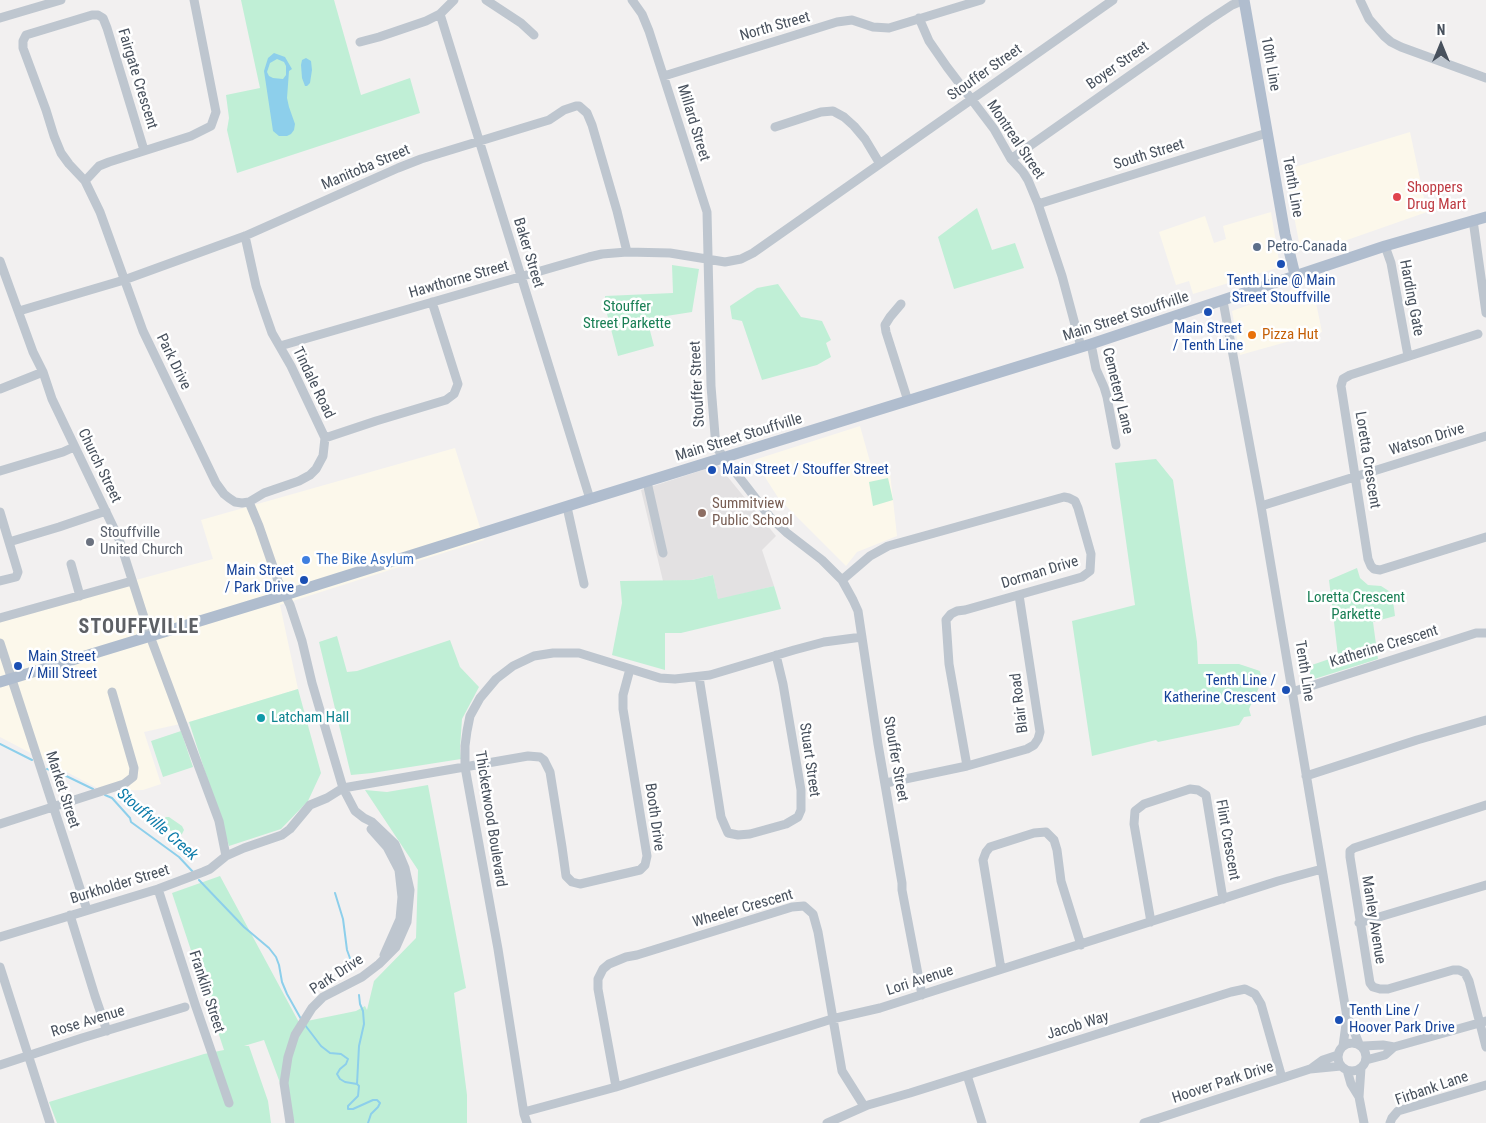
<!DOCTYPE html>
<style>
body{margin:0}
#map{position:relative;width:1486px;height:1123px;overflow:hidden;background:#f2f0f0;font-family:"Roboto Condensed",sans-serif}
canvas{display:block}
.north{position:absolute;left:1416px;top:20px;width:50px;height:50px;-webkit-text-stroke:4px #fff;paint-order:stroke;rotate:0deg;font-size:14px;font-weight:700;line-height:20px;text-align:center;color:#48515d}
.north::after{content:'';display:block;margin:auto;width:18px;height:22px;background:#48515d;clip-path:polygon(50% 0,100% 100%,50% 72%,0 100%)}
</style>
<div id="map">
<canvas width="1486" height="1123"></canvas>
<div class="north">N</div>
</div>
<script>
const ctx = document.querySelector('canvas').getContext('2d');
ctx.lineJoin = 'round';
function fillPath(path, color) { ctx.fillStyle = color; ctx.fill(path, 'evenodd'); }
const toPath = rows => new Path2D(rows.map(r => 'M' + r).join(''));
function stroke(path, color, width, dash) { ctx.strokeStyle = color; ctx.lineWidth = width; ctx.lineCap = dash ? 'butt' : 'round'; ctx.setLineDash(dash || []); ctx.stroke(path); }
function write(font, color, halo, rows, align = 'center') {
  ctx.font = font + ' "Roboto Condensed",sans-serif'; ctx.lineWidth = 5; ctx.setLineDash([]); ctx.textBaseline = 'middle'; ctx.strokeStyle = halo; ctx.fillStyle = color; for (const [text, x, y, turn = 0] of rows) {
    ctx.save(); ctx.translate(x, y); ctx.rotate((+turn || 0) * Math.PI / 180); ctx.textAlign = isNaN(turn) ? turn : align; if (halo) ctx.strokeText(text, 0, 0); ctx.fillText(text, 0, 0); ctx.restore();
  }
}
const commercial = toPath([
 [1410,132,1427,212,1310,253,1302,251,1300,247,1285,170],
 [1271,212,1280,267,1193,294,1189,281,1176,285,1159,232,1205,216,1214,243,1226,239,1223,226],
 [1299,287,1301,293,1313,288,1322,332,1240,355,1232,311],
 [860,426,874,476,890,473,897,536,857,552,846,566,779,499,754,460],
 [455,448,484,540,280,605,298,689,189,722,144,732,161,784,143,790,103,791,0,737,0,617,213,559,201,520]
]);
const education = toPath([
 [718,465,776,536,762,550,774,586,718,600,713,575,692,580,663,581,641,490]
]);
const green = toPath([
 [241,0,334,0,361,95,410,78,420,113,237,173,227,130,229,118,226,95,260,88],
 [977,208,992,250,1015,243,1024,268,954,289,938,237],
 [672,265,699,269,692,312,647,319,654,346,618,356,606,310,605,296,673,293],
 [778,284,801,317,822,321,831,340,826,343,831,357,817,365,762,380,742,321,732,319,730,306,757,288],
 [1156,459,1173,480,1197,642,1198,664,1239,664,1260,671,1262,681,1249,709,1251,716,1244,717,1239,725,1158,742,1156,740,1092,756,1072,621,1135,605,1115,463],
 [888,478,893,500,873,506,869,482],
 [1357,568,1360,578,1368,585,1381,586,1392,593,1395,616,1373,622,1378,659,1311,680,1309,666,1338,656,1329,580],
 [713,575,718,599,774,586,781,609,681,633,665,633,665,670,612,655,622,603,620,581,692,580],
 [337,636,347,672,357,671,450,640,460,667,479,687,462,719,460,748,461,759,372,773,351,775,319,642],
 [298,689,321,773,308,801,281,829,229,846,189,722],
 [181,731,193,767,163,777,151,741],
 [428,785,466,988,454,993,467,1095,467,1123,295,1123,264,1040,244,1046,249,1046,268,1101,271,1123,57,1123,49,1102,204,1054,224,1050,172,893,220,876,302,1028,307,1021,356,1011,365,1006,367,1010,374,981,416,938,418,870,365,790,387,792],
 [166,817,169,817,182,826,184,830,182,834,180,836,174,835,171,831,163,826,161,821]
]);
const water = toPath([
 [274,53,285,57,292,69,289,71,287,98,289,107,295,124,294,130,291,134,287,136,279,136,273,131,264,71,268,58],
 [277,59,284,62,286,66,286,75,283,79,273,78,269,76,267,72,270,63],
 [306,58,311,61,312,70,310,83,307,86,305,86,302,78,301,65,302,60]
]);
const stream = toPath([
 [0,744,32,760],
 [47,769,58,772,93,789],
 [105,795,112,798,130,818,131,822,179,857,193,872],
 [199,880,244,927,269,948,276,957,279,965,282,982,287,994,301,1019],
 [335,893,343,919,347,950,351,961],
 [359,995,360,1004,363,1011,364,1024,359,1046,357,1084,359,1086,358,1096,348,1106,348,1109,353,1109,373,1100,377,1100,380,1103,378,1107,371,1114,368,1123],
 [305,1025,321,1046,330,1053,341,1054,348,1059,346,1064,340,1069,337,1074,340,1079,345,1082,357,1084]
]);
const minor = toPath([
 [194,0,216,112,211,126,191,136,109,162,99,166,85,181,100,212,143,331,216,483,224,494,229,498,235,502,242,503,249,502,264,493,299,481,310,475,316,469,323,456,325,438,291,366,272,333,265,313,256,286,245,236],
 [486,0,521,23,534,35],
 [632,0,642,14,649,31,707,212,711,386,716,447,770,517,787,533,822,560,842,580,853,600,858,611,878,744,902,883,902,890,922,995],
 [1360,0,1369,19,1384,36,1391,42,1401,47,1486,78],
 [440,14,590,499],
 [0,18,61,0],
 [919,18,929,41,947,67,994,129,1011,159,1023,172,1028,180,1038,204,1062,276,1081,347],
 [360,42,379,37,426,21,440,14,454,0],
 [664,76,837,22,852,20,873,27,889,28,981,0],
 [775,127,821,112,833,111,844,117,854,126,865,139,880,164],
 [1011,159,1209,20,1232,5,1244,0],
 [85,181,69,164,61,153,54,136,46,110,23,48,23,41,26,35,92,15,98,15,103,18,107,28,144,150],
 [1038,204,1267,133],
 [1473,220,1486,313],
 [1385,246,1391,263,1408,356],
 [0,261,33,352,43,372,52,399,119,539,150,636,219,821,226,856],
 [1223,301,1261,506,1347,1017,1343,1046],
 [901,304,890,317,885,325,886,332,908,401],
 [19,311,124,280,245,236,398,168,421,159,539,123,549,120,564,110,576,106,579,106,587,113,592,125,617,211,627,252],
 [1478,334,1350,375,1343,379,1341,386,1368,559,1371,566,1374,569,1380,570,1486,537],
 [1091,344,1096,369,1104,387,1107,397,1116,445],
 [280,346,589,257,602,254,627,252,670,253,725,262,741,259,753,253,1113,0],
 [0,389,43,372],
 [325,438,376,421,446,400,454,394,458,384,432,302],
 [0,471,63,452,74,447],
 [647,482,663,553],
 [249,502,259,526,278,581,290,605,302,641,312,683,343,788,355,811,364,818,372,822,395,844,405,868,410,890,407,922,396,947,379,964,362,977,323,997,312,1008,295,1035,288,1057,284,1083,290,1123],
 [1261,506,1486,436],
 [567,507,584,584],
 [0,512,18,572,16,577,0,581],
 [9,542,59,527,106,511],
 [71,564,80,596],
 [842,580,870,556,888,546,1064,497,1069,498,1075,501,1078,508,1091,554,1090,571,1082,577,965,610,957,611,951,614,946,620,949,664,967,766],
 [0,618,132,581],
 [0,643,87,910],
 [699,677,721,817,728,833,738,835,750,834,786,824,798,817,801,810,801,790,783,684,776,655],
 [1292,692,1476,633,1486,633],
 [1306,776,1417,740,1486,720],
 [886,783,967,766,1027,749,1034,745,1038,739,1040,732,1019,595],
 [1486,805,1354,848,1350,851,1350,857,1370,983,1373,987,1380,989,1388,989,1453,970,1459,970,1465,973,1469,981,1486,1047],
 [0,824,124,784,133,777,134,768,112,692],
 [371,829,387,847,399,870,402,897,400,919,384,955],
 [158,889,195,1004,229,1103],
 [70,915,95,996,107,1031],
 [1151,922,1134,824,1135,811,1144,804,1190,789,1198,790,1206,795,1223,899],
 [1359,923,1486,885],
 [0,937,158,889,203,872,210,869,226,856,244,848,282,835,290,829,310,805,327,798,343,788,528,756,540,757,544,760,550,772,562,847,566,876,572,882,580,884,640,870,645,865,647,856,623,709,623,695,630,669],
 [0,967,50,1123],
 [1001,969,983,860,986,852,990,847,1034,833,1046,832,1054,840,1057,850,1061,881,1081,945],
 [1347,1017,1352,1026,1359,1044],
 '1338 1057a14 14 0 1 1 28 0a14 14 0 1 1-28 0Z',
 [1363,1046,1383,1045,1394,1047,1486,1021],
 [1366,1060,1385,1055,1394,1047],
 [0,1065,82,1038,185,1007],
 [1312,1068,1323,1060,1338,1055],
 [1361,1068,1359,1097,1364,1123],
 [1347,1070,1351,1084,1359,1097],
 [967,1075,982,1123],
 [616,1087,598,989,598,979,603,969,609,964,626,957,637,955,792,907,804,906,813,914,818,932,842,1071,864,1106],
 [524,1112,616,1087,832,1019,880,1008,1278,881,1322,869],
 [527,1123,524,1114,498,949,465,767,465,746,467,731,470,716,480,698,496,679,513,666,534,656,553,653,579,653,660,678,675,679,710,675,794,650,824,642,862,637],
 [827,1123,868,1105,910,1093,1231,992,1245,989,1255,994,1261,1004,1282,1078],
 [1144,1123,1310,1069,1341,1066],
 [1390,1123,1392,1118,1398,1111,1486,1085]
]);
const major = toPath([
 [1244,0,1285,234,1295,275],
 [0,682,285,595,590,499,1091,344,1385,246,1486,217]
]);
const markers = [
 [1397,197,5,"#e0444e"],
 [1257,247,5,"#5c6f8a"],
 [1281,264,5,"#1a4fb4"],
 [1208,312,5,"#1a4fb4"],
 [1252,335,5,"#e8710a"],
 [712,470,5,"#1a4fb4"],
 [702,513,5,"#8d6e63"],
 [90,542,5,"#6b7280"],
 [306,560,5,"#3f7fe0"],
 [304,580,5,"#1a4fb4"],
 [18,666,5,"#1a4fb4"],
 [1286,690,5,"#1a4fb4"],
 [261,718,5,"#0f9aa8"],
 [1339,1020,5,"#1a4fb4"]
];
const streetNames = [
 ["North Street",775,27,-16],
 ["10th Line",1270,64,80],
 ["Boyer Street",1118,66,-35],
 ["Stouffer Street",985,73,-35],
 ["Fairgate Crescent",137,79,73],
 ["Millard Street",693,123,73],
 ["Montreal Street",1015,140,56],
 ["South Street",1149,155,-17],
 ["Manitoba Street",366,168,-23],
 ["Tenth Line",1292,187,80],
 ["Baker Street",528,253,73],
 ["Hawthorne Street",459,280,-16],
 ["Harding Gate",1411,298,79],
 ["Main Street Stouffville",1126,317,-18],
 ["Park Drive",173,362,64],
 ["Tindale Road",313,383,64],
 ["Stouffer Street",698,384,-93],
 ["Cemetery Lane",1117,391,76],
 ["Main Street Stouffville",739,438,-17],
 ["Watson Drive",1427,440,-17],
 ["Loretta Crescent",1367,460,81],
 ["Church Street",99,466,64],
 ["Dorman Drive",1040,573,-17],
 ["Katherine Crescent",1384,647,-17],
 ["Tenth Line",1304,671,81],
 ["Blair Road",1020,703,-97],
 ["Stouffer Street",895,759,80],
 ["Stuart Street",809,760,82],
 ["Market Street",62,790,72],
 ["Booth Drive",654,817,82],
 ["Thicketwood Boulevard",490,819,81],
 ["Flint Crescent",1227,840,80],
 ["Burkholder Street",120,885,-17],
 ["Wheeler Crescent",743,909,-16],
 ["Manley Avenue",1373,920,81],
 ["Park Drive",337,975,-33],
 ["Lori Avenue",920,981,-18],
 ["Franklin Street",206,992,72],
 ["Rose Avenue",88,1022,-17],
 ["Jacob Way",1078,1026,-17],
 ["Hoover Park Drive",1223,1083,-18],
 ["Firbank Lane",1432,1089,-19]
];
const healthNames = [
 ["Shoppers",1407,188],
 ["Drug Mart",1407,205]
];
const serviceNames = [
 ["Petro-Canada",1267,247]
];
const transitNames = [
 ["Tenth Line @ Main",1281,281,"center"],
 ["Street Stouffville",1281,298,"center"],
 ["Main Street",1208,329,"center"],
 ["/ Tenth Line",1208,346,"center"],
 ["Main Street / Stouffer Street",722,470],
 ["Main Street",294,571,"right"],
 ["/ Park Drive",294,588,"right"],
 ["Main Street",28,657],
 ["/ Mill Street",28,674],
 ["Tenth Line /",1276,681,"right"],
 ["Katherine Crescent",1276,698,"right"],
 ["Tenth Line /",1349,1011],
 ["Hoover Park Drive",1349,1028]
];
const parkNames = [
 ["Stouffer",627,307],
 ["Street Parkette",627,324],
 ["Loretta Crescent",1356,598],
 ["Parkette",1356,615]
];
const foodNames = [
 ["Pizza Hut",1262,335]
];
const educationNames = [
 ["Summitview",712,504],
 ["Public School",712,521]
];
const worshipNames = [
 ["Stouffville",100,533],
 ["United Church",100,550]
];
const shopNames = [
 ["The Bike Asylum",316,560]
];
const cultureNames = [
 ["Latcham Hall",271,718]
];
const waterNames = [
 ["Stouffville Creek",157,825,41]
];
const districtNames = [
 ["STOUFFVILLE",139,628]
];
fillPath(commercial, '#fcf8eb');
fillPath(education, '#e3e1e2');
fillPath(green, '#c0efd6');
fillPath(water, '#8dcfeb');
stroke(stream, '#8dcfeb', 2);
stroke(minor, '#bec6cf', 9);
stroke(major, '#b0bdce', 11);
for (const [x, y, r, color] of markers) { const dot = new Path2D(); dot.arc(x, y, r, 0, 2 * Math.PI); ctx.fillStyle = color; ctx.fill(dot); stroke(dot, '#fff', 2); }
write('15px', '#48515d', '#fff', streetNames);
write('15px', '#be3a42', '#fff', healthNames, 'left');
write('15px', '#4e5e75', '#fff', serviceNames, 'left');
write('15px', '#164399', '#fff', transitNames, 'left');
write('15px', '#197f55', '#fff', parkNames);
write('15px', '#c56008', '#fff', foodNames, 'left');
write('15px', '#785e54', '#fff', educationNames, 'left');
write('15px', '#5b616d', '#fff', worshipNames, 'left');
write('15px', '#366cbe', '#fff', shopNames, 'left');
write('15px', '#0d838f', '#fff', cultureNames, 'left');
write('italic 16px', '#0e7caa', '#fff', waterNames);
ctx.letterSpacing = '1px';
write('bold 20px', '#5d6065', '#fff', districtNames);
ctx.letterSpacing = '0px';
</script>
